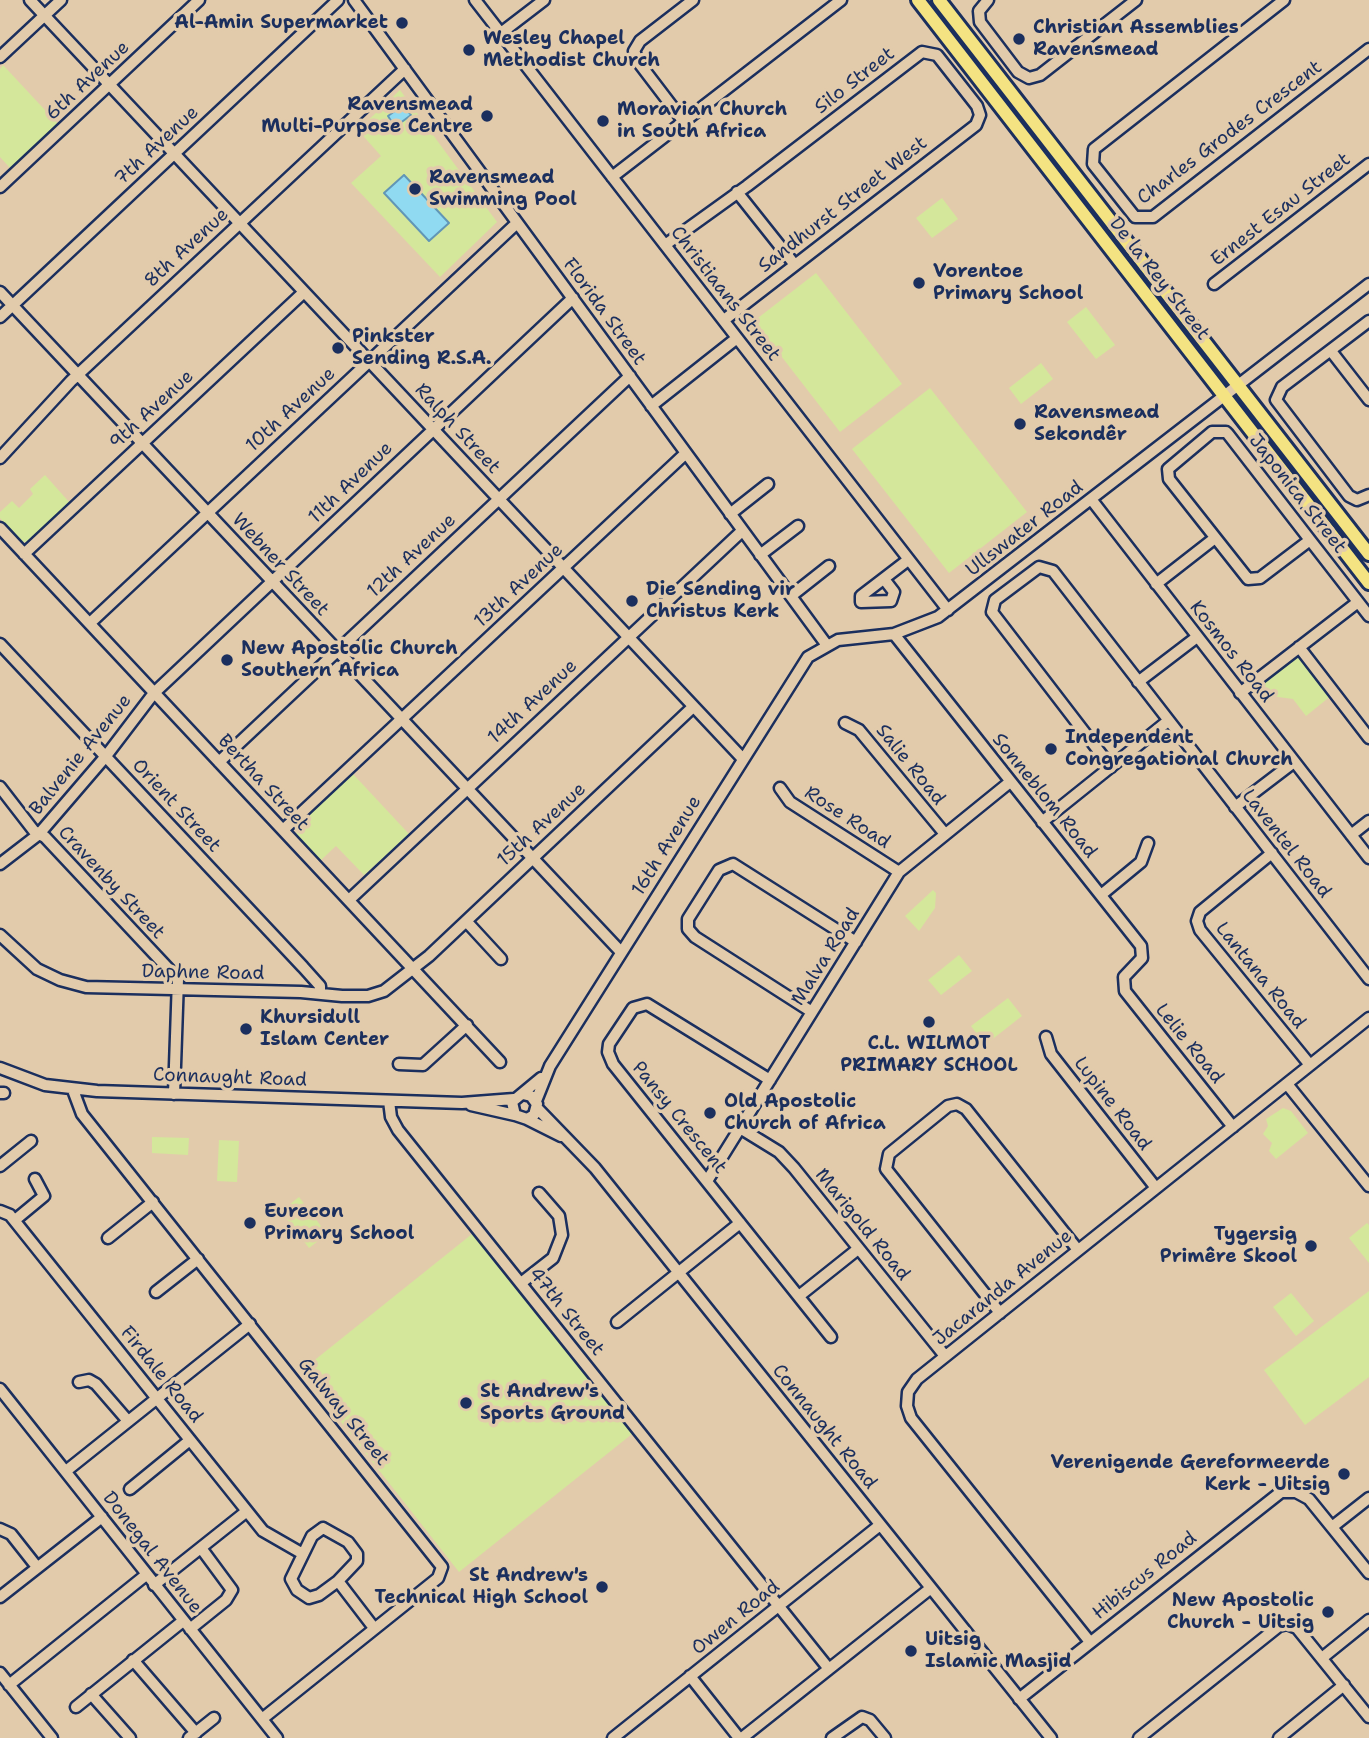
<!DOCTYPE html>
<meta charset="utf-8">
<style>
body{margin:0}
canvas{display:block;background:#e2cbab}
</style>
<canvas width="1369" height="1738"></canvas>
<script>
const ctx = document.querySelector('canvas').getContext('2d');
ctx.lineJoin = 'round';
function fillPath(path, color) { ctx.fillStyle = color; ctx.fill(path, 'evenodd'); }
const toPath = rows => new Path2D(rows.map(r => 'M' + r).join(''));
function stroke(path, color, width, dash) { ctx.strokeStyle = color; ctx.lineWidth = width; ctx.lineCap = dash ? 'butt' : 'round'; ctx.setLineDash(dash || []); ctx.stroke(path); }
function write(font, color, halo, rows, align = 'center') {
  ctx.font = font + ' "Shantell Sans",sans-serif'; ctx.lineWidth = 7; ctx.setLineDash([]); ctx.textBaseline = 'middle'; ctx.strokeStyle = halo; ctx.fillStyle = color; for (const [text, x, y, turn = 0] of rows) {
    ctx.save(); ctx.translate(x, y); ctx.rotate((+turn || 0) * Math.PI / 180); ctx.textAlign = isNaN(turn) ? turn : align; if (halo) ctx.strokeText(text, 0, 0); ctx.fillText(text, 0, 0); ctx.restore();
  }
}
const green = toPath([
 [3,65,58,124,11,169,0,157,0,69],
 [400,90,497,222,440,277,351,183,381,156,358,130],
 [942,198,958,219,932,238,916,218],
 [816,273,902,384,840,432,754,321],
 [1086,307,1115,345,1096,359,1067,322],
 [1041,363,1053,379,1021,404,1009,388],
 [930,388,1027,512,949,573,852,449],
 [45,475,70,503,29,542,22,542,0,518,0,512,12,501,19,508,33,494,30,489],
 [1297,655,1302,657,1332,695,1306,716,1293,699,1256,694,1253,689],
 [353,774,409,834,364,875,336,846,321,860,297,835,296,827],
 [933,890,936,893,935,908,919,931,905,916],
 [959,955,972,971,941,995,928,980],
 [1008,998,1022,1016,985,1045,971,1026],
 [1283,1108,1291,1111,1308,1133,1276,1159,1269,1151,1272,1143,1263,1134,1268,1126,1266,1119],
 [152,1137,189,1138,188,1155,152,1153],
 [219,1140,239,1141,237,1182,217,1181],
 [299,1197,327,1234,309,1248,281,1211],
 [1367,1223,1369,1225,1369,1263,1349,1238],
 [472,1234,632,1434,459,1572,301,1371],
 [1369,1291,1369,1377,1305,1425,1264,1370],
 [1291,1293,1314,1321,1296,1336,1273,1307]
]);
const water = toPath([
 [403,105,411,115,395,127,388,116,403,105],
 [404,175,449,223,429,241,384,193,404,175]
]);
const minor = toPath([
 [30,0,743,759],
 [354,0,826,644],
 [475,0,948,610],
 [988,0,979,11,980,22,1018,72,1029,78,1040,75,1136,0],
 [1284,0,1094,149,1093,164,1135,217,1153,217,1369,49],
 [501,33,544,0],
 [0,57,61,0],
 [684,122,639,63,634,51,640,41,693,0],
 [612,177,841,0],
 [0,187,199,0],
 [737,192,795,265],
 [665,245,747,186,922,52,937,55,977,106,980,115,976,125,724,320],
 [1214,284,1369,164],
 [0,292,621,952],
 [0,317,338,0],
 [1369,321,1282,387,1276,400,1349,496,1357,500,1369,495],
 [1331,351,1369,400],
 [651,406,737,338],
 [0,458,71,381,405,69],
 [1091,499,1369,858],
 [730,514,768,484],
 [0,528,500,1062],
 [1310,540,1260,578,1248,579,1169,479,1168,469,1212,432,1226,432,1228,434,1310,540,1369,616],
 [24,554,304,292],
 [760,555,798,526],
 [884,579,894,592,891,601,861,602,861,596,908,560],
 [1156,584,1215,538],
 [791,596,829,566],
 [90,623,517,223],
 [894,634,1141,946,1142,958,1124,977,1125,991,1233,1127],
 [0,644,303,967,320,986,320,994],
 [1299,647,1369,738],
 [1138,682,1197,637],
 [1240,693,1358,602],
 [845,723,859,730,945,834],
 [219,762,630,376],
 [1111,767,992,612,995,600,1039,567,1053,571,1369,979],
 [0,787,34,831,45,837,178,979,174,1094],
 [780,788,790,802,899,872],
 [1235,807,1294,762],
 [1042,822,1168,721],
 [283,830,686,453],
 [1351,835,1369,821],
 [1272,853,1200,912,1197,921,1200,930,1310,1065],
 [0,864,39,834,106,756,154,693,573,298],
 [1101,895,1141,862,1148,843],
 [349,900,742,531],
 [466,921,501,959],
 [0,935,37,969,60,980,86,987,301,992,342,996,368,996,384,991,429,956,693,707],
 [812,1012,695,937,688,929,688,919,719,870,733,864,856,942],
 [1046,1037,1051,1054,1156,1188],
 [399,1064,423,1065,467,1025],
 [0,1068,45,1085,97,1091,462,1103,514,1099],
 [770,1080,647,1004,633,1008,609,1044,608,1052,613,1064,831,1337],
 [1287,1084,1369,1186],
 [73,1090,82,1114,442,1567,438,1578,262,1719],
 [0,1093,4,1093],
 [523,1094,531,1096,537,1104,534,1115,527,1119,515,1115,512,1102,541,1078],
 [389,1101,391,1117,398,1130,829,1669],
 [536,1101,550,1066,808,657,838,640,894,634,938,617,1369,284],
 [471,1105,515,1115],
 [537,1108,595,1168,1051,1738],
 [527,1119,561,1136],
 [740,1128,779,1152,794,1168,945,1356],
 [0,1166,31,1141],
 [707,1181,899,872,1010,782],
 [0,1211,10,1215,263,1531,303,1554],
 [15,1220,44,1196,35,1179],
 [108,1238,153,1202],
 [521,1283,553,1258,562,1235,559,1216,539,1193],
 [156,1292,198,1259],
 [799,1296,858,1249],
 [1000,1313,886,1169,889,1154,948,1106,957,1104,966,1109,1078,1250],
 [617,1322,740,1223],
 [79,1382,89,1380,96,1384,128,1421],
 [0,1389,277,1738],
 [66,1471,250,1324],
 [130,1489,190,1440],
 [1332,1527,1369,1498],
 [323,1528,348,1542,357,1554,357,1561,338,1581,319,1595,309,1598,297,1590,291,1579,312,1536,323,1528],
 [0,1529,11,1534,37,1567],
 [338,1581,374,1628],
 [154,1585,247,1511],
 [0,1597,102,1517],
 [190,1629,226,1600,232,1590,201,1548],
 [1090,1642,911,1418,907,1406,908,1392,917,1379,1369,1018],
 [1322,1658,1369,1620],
 [133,1660,196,1733],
 [0,1673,52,1738],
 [690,1676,739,1738],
 [9,1685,146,1575],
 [91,1694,130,1738],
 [1019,1699,1281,1492,1296,1492,1309,1499,1369,1573],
 [76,1707,183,1621],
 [189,1738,214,1718],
 [613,1738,880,1525],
 [742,1738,931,1588],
 [832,1738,862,1717,870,1720,885,1738],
 [1139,1738,1279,1626,1287,1624,1297,1628,1369,1717],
 [1279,1738,1344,1685]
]);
const major = toPath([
 [918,0,1369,583],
 [939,0,1369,554]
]);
const markers = [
 [402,23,7,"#1b2f5e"],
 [1019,39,7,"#1b2f5e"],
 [469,50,7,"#1b2f5e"],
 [487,116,7,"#1b2f5e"],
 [603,121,7,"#1b2f5e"],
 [415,189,7,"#1b2f5e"],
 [919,283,7,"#1b2f5e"],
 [338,348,7,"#1b2f5e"],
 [1020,424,7,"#1b2f5e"],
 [632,601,7,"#1b2f5e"],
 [227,660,7,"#1b2f5e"],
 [1051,749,7,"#1b2f5e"],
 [929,1022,7,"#1b2f5e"],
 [246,1029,7,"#1b2f5e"],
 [710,1113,7,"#1b2f5e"],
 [250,1223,7,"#1b2f5e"],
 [1311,1246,7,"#1b2f5e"],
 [466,1403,7,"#1b2f5e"],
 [1344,1474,7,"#1b2f5e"],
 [602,1587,7,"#1b2f5e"],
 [1328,1612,7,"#1b2f5e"],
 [911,1651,7,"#1b2f5e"]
];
const poiNames = [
 ["Al-Amin Supermarket",388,23,"right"],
 ["Christian Assemblies",1033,28],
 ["Ravensmead",1033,50],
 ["Wesley Chapel",483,39],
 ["Methodist Church",483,61],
 ["Ravensmead",473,105,"right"],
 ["Multi-Purpose Centre",473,127,"right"],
 ["Moravian Church",617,110],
 ["in South Africa",617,132],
 ["Ravensmead",429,178],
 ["Swimming Pool",429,200],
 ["Vorentoe",933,272],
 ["Primary School",933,294],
 ["Pinkster",352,337],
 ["Sending R.S.A.",352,359],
 ["Ravensmead",1034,413],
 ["Sekondêr",1034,435],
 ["Die Sending vir",646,590],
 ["Christus Kerk",646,612],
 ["New Apostolic Church",241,649],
 ["Southern Africa",241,671],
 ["Independent",1065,738],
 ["Congregational Church",1065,760],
 ["Khursidull",260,1018],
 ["Islam Center",260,1040],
 ["C.L. WILMOT",929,1044,"center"],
 ["PRIMARY SCHOOL",929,1066,"center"],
 ["Old Apostolic",724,1102],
 ["Church of Africa",724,1124],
 ["Eurecon",264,1212],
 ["Primary School",264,1234],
 ["Tygersig",1297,1235,"right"],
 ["Primêre Skool",1297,1257,"right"],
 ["St Andrew's",480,1392],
 ["Sports Ground",480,1414],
 ["Verenigende Gereformeerde",1330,1463,"right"],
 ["Kerk - Uitsig",1330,1485,"right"],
 ["St Andrew's",588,1576,"right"],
 ["Technical High School",588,1598,"right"],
 ["New Apostolic",1314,1601,"right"],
 ["Church - Uitsig",1314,1623,"right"],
 ["Uitsig",925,1640],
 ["Islamic Masjid",925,1662]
];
const streetNames = [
 ["6th Avenue",88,81,-43],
 ["Silo Street",855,81,-38],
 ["Charles Grodes Crescent",1230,133,-37],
 ["7th Avenue",157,146,-43],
 ["Sandhurst Street West",843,205,-38],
 ["Ernest Esau Street",1281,210,-38],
 ["8th Avenue",187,248,-43],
 ["De la Rey Street",1159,279,52],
 ["Christiaans Street",725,294,52],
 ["Florida Street",604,312,54],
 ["9th Avenue",152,410,-43],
 ["10th Avenue",291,410,-43],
 ["Ralph Street",457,429,47],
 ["11th Avenue",351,483,-44],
 ["Japonica Street",1297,494,52],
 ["Ullswater Road",1025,529,-38],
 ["12th Avenue",412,556,-43],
 ["Webner Street",280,565,47],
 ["13th Avenue",519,586,-43],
 ["Kosmos Road",1231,652,52],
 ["14th Avenue",533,702,-43],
 ["Balvenie Avenue",81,755,-51],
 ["Salie Road",910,765,51],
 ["Bertha Street",263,783,47],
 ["Sonneblom Road",1044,796,51],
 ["Orient Street",176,806,47],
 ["Rose Road",847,818,33],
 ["15th Avenue",542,825,-43],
 ["Laventel Road",1286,844,52],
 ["16th Avenue",667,846,-58],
 ["Cravenby Street",111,883,47],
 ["Malva Road",826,957,-58],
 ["Daphne Road",203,973,1],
 ["Lantana Road",1260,976,51],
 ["Lelie Road",1189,1044,51],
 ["Connaught Road",230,1078,2],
 ["Lupine Road",1112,1104,52],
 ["Pansy Crescent",679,1118,51],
 ["Marigold Road",862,1225,51],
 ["Jacaranda Avenue",1003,1288,-39],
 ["47th Street",566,1312,51],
 ["Firdale Road",161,1375,51],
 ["Galway Street",343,1412,51],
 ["Connaught Road",824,1427,51],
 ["Donegal Avenue",152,1553,52],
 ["Hibiscus Road",1145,1576,-39],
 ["Owen Road",736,1618,-39]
];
fillPath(green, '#d4e79b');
fillPath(water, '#90daf1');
stroke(water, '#6196b6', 2);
stroke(minor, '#1b2f5e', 15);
stroke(major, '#1b2f5e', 18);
stroke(minor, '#e2cbab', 10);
stroke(major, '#f4e382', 12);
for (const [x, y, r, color] of markers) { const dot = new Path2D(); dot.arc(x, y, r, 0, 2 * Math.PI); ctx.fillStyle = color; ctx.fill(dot); stroke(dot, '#e2cbab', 2.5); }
write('bold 19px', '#1b2f5e', '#e2cbab', poiNames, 'left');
write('19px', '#1b2f5e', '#e2cbab', streetNames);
</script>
